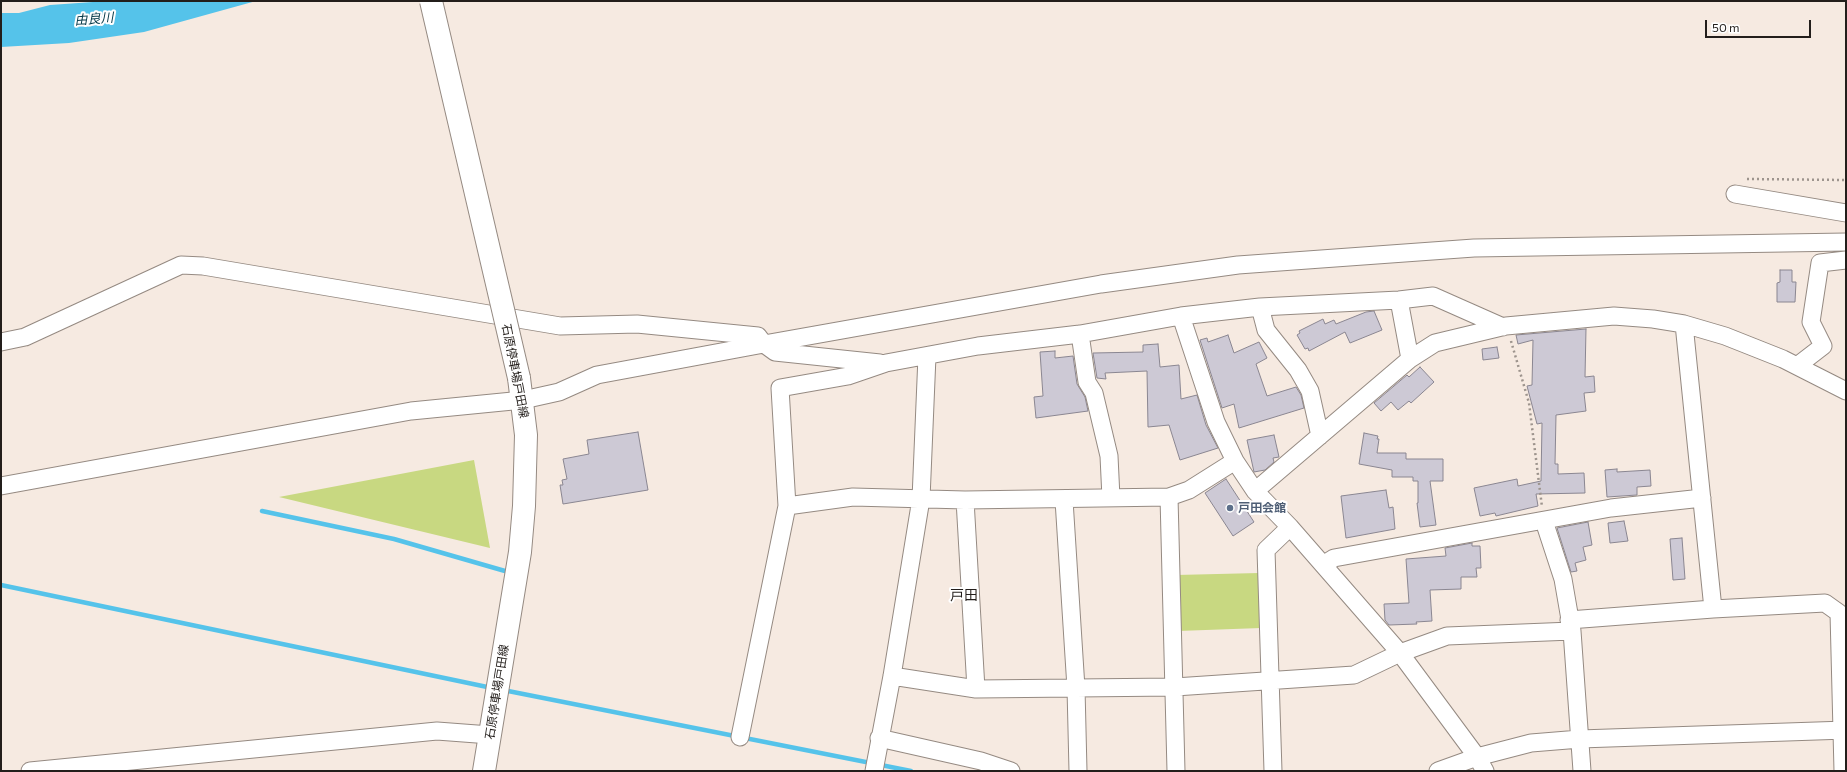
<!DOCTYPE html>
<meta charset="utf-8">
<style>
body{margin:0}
#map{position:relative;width:1847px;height:772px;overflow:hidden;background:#f6eae1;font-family:Commissioner,sans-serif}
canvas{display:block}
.frame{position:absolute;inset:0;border:2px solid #231e1b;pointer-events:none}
.scale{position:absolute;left:1705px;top:20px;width:106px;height:18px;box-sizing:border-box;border:2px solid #231e1b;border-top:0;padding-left:5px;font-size:12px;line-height:14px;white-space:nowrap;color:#231e1b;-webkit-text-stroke:3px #fff;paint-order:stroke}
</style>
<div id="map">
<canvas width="1847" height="772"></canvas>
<div class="frame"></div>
<div class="scale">50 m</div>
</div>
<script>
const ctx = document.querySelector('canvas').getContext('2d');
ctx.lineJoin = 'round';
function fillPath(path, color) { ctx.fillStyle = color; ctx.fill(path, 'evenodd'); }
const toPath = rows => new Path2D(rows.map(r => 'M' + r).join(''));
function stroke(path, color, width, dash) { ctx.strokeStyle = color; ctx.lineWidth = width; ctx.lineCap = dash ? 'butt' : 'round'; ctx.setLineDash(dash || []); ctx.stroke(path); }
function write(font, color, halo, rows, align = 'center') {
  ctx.font = font + ' Commissioner,"Noto Sans JP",sans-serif'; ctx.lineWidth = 4; ctx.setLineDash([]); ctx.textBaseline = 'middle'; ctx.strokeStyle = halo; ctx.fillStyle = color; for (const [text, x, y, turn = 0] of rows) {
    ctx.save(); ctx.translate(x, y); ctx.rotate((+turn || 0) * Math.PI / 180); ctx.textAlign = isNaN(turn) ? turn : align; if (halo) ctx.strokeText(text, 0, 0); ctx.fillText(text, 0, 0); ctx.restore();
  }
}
const green = toPath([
 [474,460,490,548,279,497],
 [1259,573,1261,628,1178,631,1176,575]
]);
const water = toPath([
 [107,1,256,1,144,32,69,43,1,47,1,13,19,13,50,5]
]);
const stream = toPath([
 [262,511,394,539,505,571],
 [1,585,492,688],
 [503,690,911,771]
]);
const building = toPath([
 [1780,270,1792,270,1792,282,1796,282,1795,302,1777,302,1777,283,1780,282,1780,270],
 [1374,311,1382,330,1350,343,1345,332,1309,351,1308,348,1305,349,1297,335,1300,333,1299,331,1323,319,1325,324,1334,320,1336,324,1366,312,1374,311],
 [1586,329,1585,377,1594,376,1595,392,1584,393,1586,411,1556,415,1555,464,1558,464,1558,474,1584,473,1585,493,1536,494,1538,506,1496,516,1495,513,1480,516,1474,488,1517,479,1518,486,1541,481,1542,423,1537,424,1527,386,1532,385,1533,340,1518,344,1516,335,1586,329],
 [1228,335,1234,353,1259,342,1267,358,1256,364,1267,396,1296,387,1301,395,1304,408,1239,428,1234,404,1222,408,1200,340,1207,338,1208,342,1228,335],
 [1158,344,1160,367,1179,365,1181,399,1197,395,1206,425,1218,448,1180,460,1169,425,1148,427,1147,371,1105,373,1106,379,1097,378,1093,353,1143,352,1143,345,1158,344],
 [1497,347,1499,358,1483,360,1482,349,1497,347],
 [1055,351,1055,358,1073,356,1077,384,1085,397,1088,411,1036,418,1034,397,1043,396,1040,352,1055,351],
 [1420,367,1434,382,1411,403,1409,401,1398,410,1391,402,1381,411,1374,403,1407,375,1409,377,1420,367],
 [638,432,648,490,563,504,560,485,563,485,562,480,567,479,563,459,589,454,587,440,638,432],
 [1364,433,1378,436,1377,439,1379,439,1377,453,1406,453,1406,459,1443,459,1443,481,1430,481,1436,525,1420,527,1417,503,1418,503,1418,481,1413,481,1413,477,1392,477,1392,470,1359,464,1364,433],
 [1274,435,1279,457,1273,458,1274,462,1265,470,1254,472,1247,440,1274,435],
 [1617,469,1617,472,1650,470,1651,486,1637,487,1637,495,1607,497,1605,470,1617,469],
 [1226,479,1254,522,1233,536,1205,493,1226,479],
 [1386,490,1389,508,1393,507,1395,529,1346,538,1341,496,1386,490],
 [1624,521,1628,541,1610,543,1608,523,1624,521],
 [1588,522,1592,545,1583,547,1586,560,1575,563,1577,571,1571,572,1557,528,1588,522],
 [1682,538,1685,579,1673,580,1670,539,1682,538],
 [1472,543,1472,546,1480,546,1481,568,1476,568,1477,577,1461,577,1461,589,1430,590,1432,621,1416,622,1417,624,1389,625,1385,620,1384,604,1409,603,1406,559,1446,556,1445,548,1472,543]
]);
const path = toPath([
 [1747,179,1846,180],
 [1511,341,1529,403,1542,507]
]);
const minor = toPath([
 [1735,194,1846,213],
 [1399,300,1410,359],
 [1260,307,1266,330,1298,370,1310,391,1320,436],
 [1181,316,1216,422,1235,461,1255,491,1290,527,1400,653,1477,757,1485,771],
 [1684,324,1713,609],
 [1080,334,1087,382,1094,393,1109,456,1111,498],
 [1,342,25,337,181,265,203,266,560,326,637,324,758,336,764,344,775,352,880,363],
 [1797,366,1823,346,1811,322,1820,263,1846,260],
 [1,486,411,411,523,400,559,392,597,375,764,344,1101,284,1238,265,1474,248,1846,242],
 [1255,491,1410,359,1435,343,1506,326,1614,316,1653,319,1684,324,1725,336,1783,359,1846,391],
 [1169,497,1176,771],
 [965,500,976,689],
 [1064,500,1076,688,1078,771],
 [787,506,853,497,965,500,1169,497,1189,490,1235,461],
 [1544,521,1563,579,1572,631,1582,771],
 [1323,565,1334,558,1611,508,1702,498],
 [1569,620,1713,609,1825,603,1839,613,1843,771],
 [892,676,976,689,1175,687,1354,675,1400,653,1447,636,1572,631],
 [740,737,787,506,780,388,848,376,886,363,978,346,1080,334,1181,316,1260,307,1399,300,1433,296,1503,327],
 [879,738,981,761,1011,771],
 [30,771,437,731,490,735],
 [874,771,892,676,921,499,927,356],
 [1273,771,1266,550,1290,527],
 [1438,771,1477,757,1531,743,1580,739,1846,730]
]);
const major = toPath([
 [484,771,520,552,524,506,526,435,519,378]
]);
const majorBridge = toPath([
 [431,1,519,378]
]);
const markers = [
 [1230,508,4,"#5c6f8a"]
];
const streetNames = [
 ["石原停車場戸田線",515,371,79],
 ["石原停車場戸田線",497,692,-81]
];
const serviceNames = [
 ["戸田会館",1238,508]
];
const waterNames = [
 ["由良川",94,19,-4]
];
const quarterNames = [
 ["戸田",964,595]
];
fillPath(green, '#c8d881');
fillPath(water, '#55c3ea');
stroke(stream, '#55c3ea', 4.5);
fillPath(building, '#cdc9d5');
stroke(building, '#8a8691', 1);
stroke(minor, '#958a82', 19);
stroke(major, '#958a82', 24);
stroke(path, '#9d948d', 2.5, [2, 3]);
stroke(minor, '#fff', 17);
stroke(major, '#fff', 22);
stroke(majorBridge, '#958a82', 24, []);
stroke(majorBridge, '#fff', 22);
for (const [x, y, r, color] of markers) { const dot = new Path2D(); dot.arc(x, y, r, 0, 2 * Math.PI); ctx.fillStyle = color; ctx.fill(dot); stroke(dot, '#fff', 1.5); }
write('12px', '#231e1b', '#fff', streetNames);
write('bold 12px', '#4e5e75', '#fff', serviceNames, 'left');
write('italic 13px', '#033747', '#fff', waterNames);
write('14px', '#231e1b', '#fff', quarterNames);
</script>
